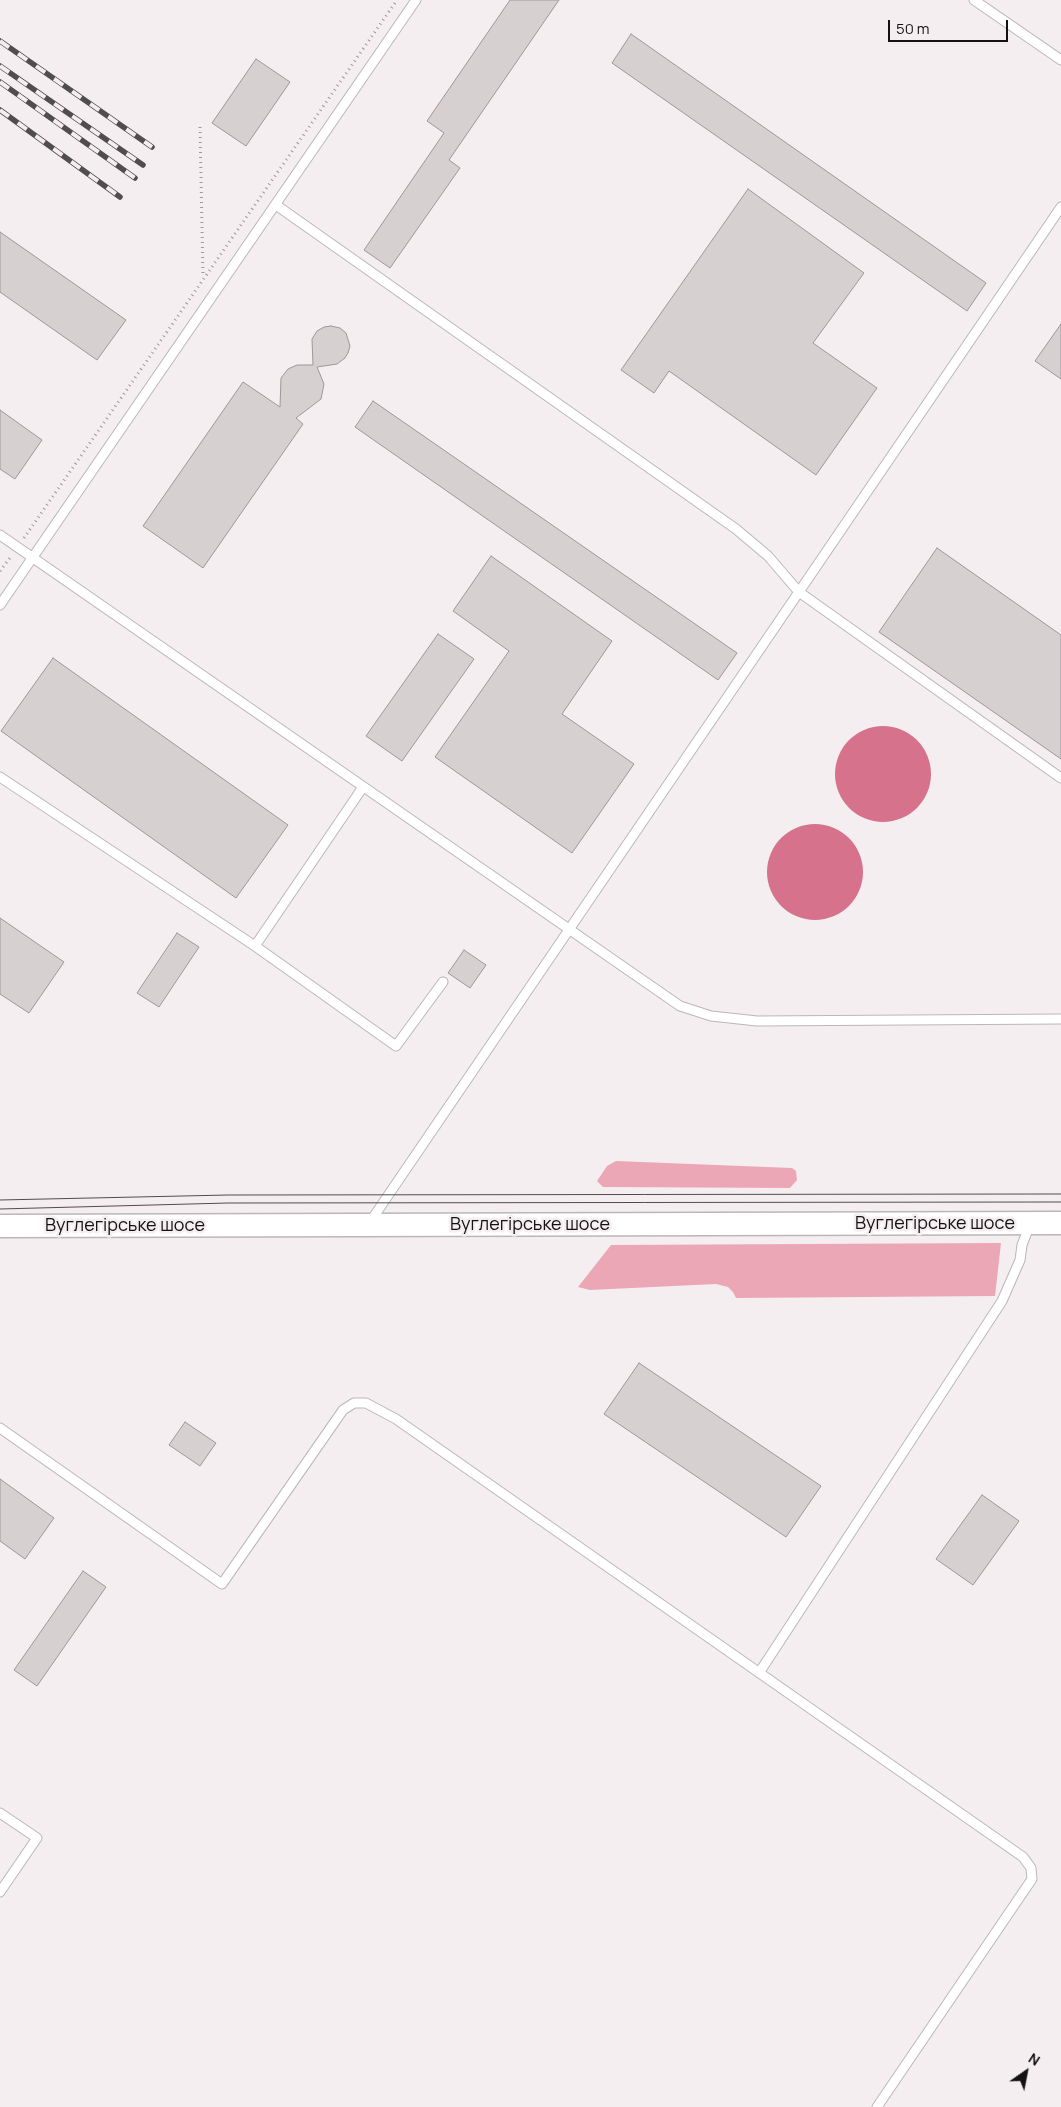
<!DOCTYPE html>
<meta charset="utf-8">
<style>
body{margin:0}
#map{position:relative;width:1061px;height:2107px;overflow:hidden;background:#f5eef0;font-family:Manrope,sans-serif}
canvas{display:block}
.north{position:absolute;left:1001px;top:2047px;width:50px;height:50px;-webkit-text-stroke:4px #f5eef0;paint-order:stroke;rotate:33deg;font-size:14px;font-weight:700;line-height:20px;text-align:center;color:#131111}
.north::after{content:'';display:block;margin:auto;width:18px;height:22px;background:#131111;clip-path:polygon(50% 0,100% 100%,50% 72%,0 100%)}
.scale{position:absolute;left:888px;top:20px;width:120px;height:22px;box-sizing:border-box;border:2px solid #131111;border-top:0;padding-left:6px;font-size:15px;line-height:18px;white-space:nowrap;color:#131111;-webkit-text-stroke:4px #f5eef0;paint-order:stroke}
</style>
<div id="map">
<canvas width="1061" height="2107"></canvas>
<div class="north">N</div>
<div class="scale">50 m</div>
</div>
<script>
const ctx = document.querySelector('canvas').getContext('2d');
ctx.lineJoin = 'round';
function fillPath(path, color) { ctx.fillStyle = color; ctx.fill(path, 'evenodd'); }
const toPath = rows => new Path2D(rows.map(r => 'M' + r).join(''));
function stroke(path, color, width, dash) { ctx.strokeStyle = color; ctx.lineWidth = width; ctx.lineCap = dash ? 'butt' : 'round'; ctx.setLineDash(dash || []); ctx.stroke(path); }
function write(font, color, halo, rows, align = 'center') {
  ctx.font = font + ' Manrope,sans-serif'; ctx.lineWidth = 5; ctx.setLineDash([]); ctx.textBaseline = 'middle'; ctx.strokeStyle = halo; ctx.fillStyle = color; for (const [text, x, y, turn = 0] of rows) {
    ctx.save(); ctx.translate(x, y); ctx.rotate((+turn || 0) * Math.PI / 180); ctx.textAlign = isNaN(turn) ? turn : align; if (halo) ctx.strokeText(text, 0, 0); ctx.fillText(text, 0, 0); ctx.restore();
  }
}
const green = toPath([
 [616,1161,792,1168,796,1171,797,1180,790,1188,603,1187,597,1181,607,1166],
 [1001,1243,995,1296,736,1298,733,1292,728,1287,716,1284,590,1290,578,1287,611,1245]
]);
const water = toPath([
 '835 774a48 48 0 1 1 96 0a48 48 0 1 1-96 0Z',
 '767 872a48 48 0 1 1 96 0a48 48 0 1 1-96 0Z'
]);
const building = toPath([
 [510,0,559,0,449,160,460,168,390,268,364,250,444,133,427,121,510,0],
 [631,34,986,283,967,311,612,63,631,34],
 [256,59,290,82,246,146,212,123,256,59],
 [748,189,864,273,813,343,877,388,816,475,669,371,654,393,621,370,748,189],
 [0,232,126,320,97,360,0,292,0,232],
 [1061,324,1061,379,1035,361,1061,324],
 [331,326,340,328,346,333,350,346,348,353,345,358,337,364,317,367,324,384,321,399,296,418,303,424,203,568,143,526,243,382,280,407,281,378,288,369,297,365,313,365,312,339,317,331,324,327,331,326],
 [373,401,737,653,718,680,355,427,373,401],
 [0,410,42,440,15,479,0,469,0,410],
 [937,548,1061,635,1061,759,879,632,937,548],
 [491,556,612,641,562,714,634,764,572,853,435,757,509,651,453,611,491,556],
 [438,634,474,659,402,761,366,736,438,634],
 [53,658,288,825,236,898,1,731,53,658],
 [0,918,64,962,29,1013,0,994,0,918],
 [177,933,199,947,159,1007,137,993,177,933],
 [464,950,486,965,470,988,448,973,464,950],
 [639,1363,821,1486,786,1537,604,1414,639,1363],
 [185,1422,216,1443,200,1466,169,1445,185,1422],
 [0,1479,54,1518,25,1559,0,1541,0,1479],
 [982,1495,1019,1521,973,1585,936,1559,982,1495],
 [83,1571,106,1587,37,1686,14,1670,83,1571]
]);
const path = toPath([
 [200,127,203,276],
 [24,538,397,0],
 [0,571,12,555]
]);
const service = toPath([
 [974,0,1061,60],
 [276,205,736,529,768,556,799,592,1061,778],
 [0,535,680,1006,711,1016,757,1021,1061,1019],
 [0,605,416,0],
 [0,777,255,946,396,1046,443,982],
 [255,946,363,787],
 [370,1222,1061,207],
 [0,1428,222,1584,343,1410,354,1403,366,1403,396,1419,1023,1857,1031,1868,1032,1879,877,2107],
 [759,1673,1002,1301,1020,1260,1022,1245,1030,1224],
 [0,1813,37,1838,0,1892]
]);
const tertiary = toPath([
 [0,1226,1061,1223]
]);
const tram = toPath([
 [0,1200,228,1195,1061,1194],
 [0,1209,228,1203,1061,1202]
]);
const rail = toPath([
 [0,41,152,147],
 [0,66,143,165],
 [0,82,135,178],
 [0,110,120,197]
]);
const streetNames = [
 ["Вуглегірське шосе",935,1224],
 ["Вуглегірське шосе",530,1225],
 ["Вуглегірське шосе",125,1226]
];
fillPath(green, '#eca7b6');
fillPath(water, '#d7728d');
fillPath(building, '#d7d0d1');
stroke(building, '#9d9798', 1);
stroke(service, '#bcb6b7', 11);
stroke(tertiary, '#bcb6b7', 25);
stroke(path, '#9d9899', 3, [1, 4]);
stroke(service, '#fff', 9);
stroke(tertiary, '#fff', 22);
stroke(tram, '#504d4e', 1);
stroke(rail, '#504d4e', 5.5);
stroke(rail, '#f5eef0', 4, [11]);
write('18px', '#131111', '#f5eef0', streetNames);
</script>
